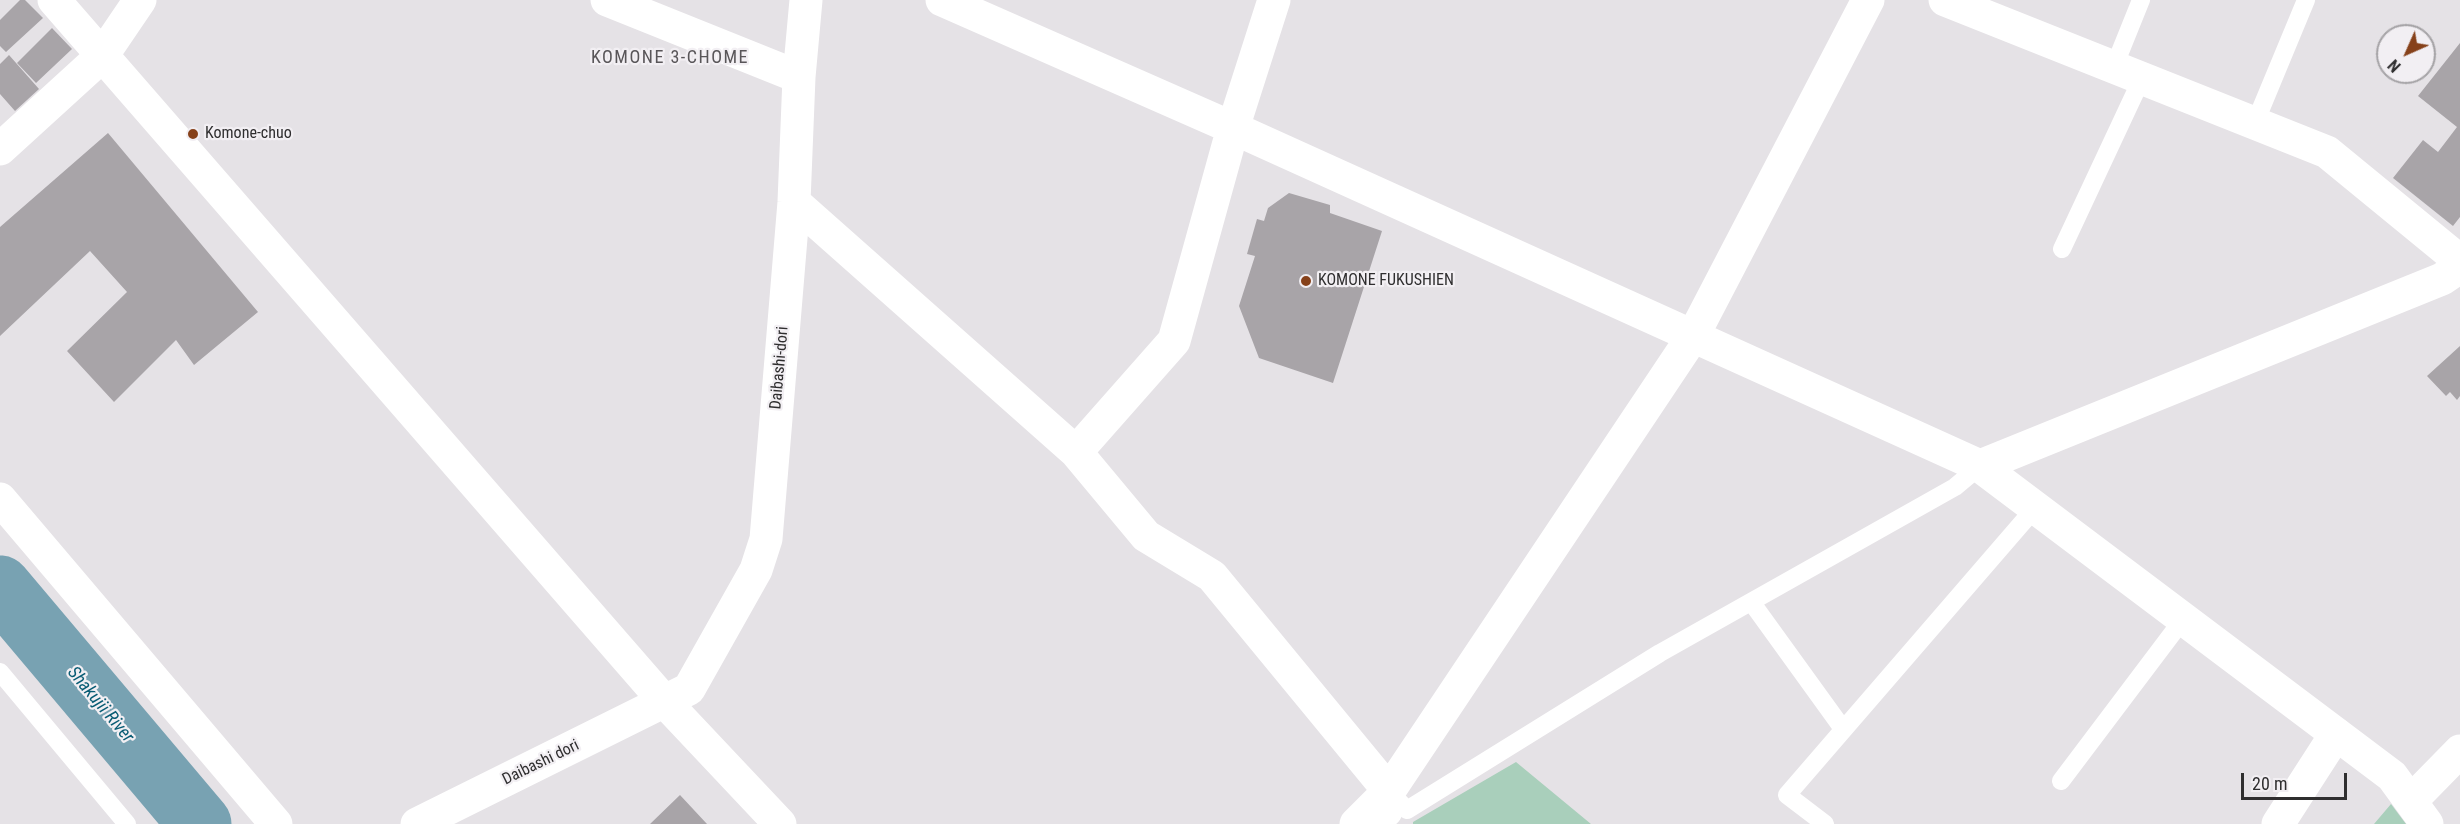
<!DOCTYPE html>
<style>
body{margin:0}
#map{position:relative;width:2460px;height:824px;overflow:hidden;background:#e5e2e6;font-family:"Roboto Condensed",sans-serif}
canvas{display:block}
.north{position:absolute;left:2376px;top:24px;width:60px;height:60px;box-sizing:border-box;background:#f2eff3;border:2px solid #a4a2a5;border-radius:50%;rotate:225deg;font-size:16px;font-weight:700;line-height:24px;text-align:center;color:#2f2e2f}
.north::after{content:'';display:block;margin:auto;width:21px;height:27px;background:#86411a;clip-path:polygon(50% 0,100% 100%,50% 72%,0 100%)}
.scale{position:absolute;left:2241px;top:773px;width:106px;height:27px;box-sizing:border-box;border:3px solid #2f2e2f;border-top:0;padding-left:8px;font-size:18px;line-height:21px;white-space:nowrap;color:#2f2e2f;-webkit-text-stroke:4px #f2eff3;paint-order:stroke}
</style>
<div id="map">
<canvas width="2460" height="824"></canvas>
<div class="north">N</div>
<div class="scale">20 m</div>
</div>
<script>
const ctx = document.querySelector('canvas').getContext('2d');
ctx.lineJoin = 'round';
function fillPath(path, color) { ctx.fillStyle = color; ctx.fill(path, 'evenodd'); }
const toPath = rows => new Path2D(rows.map(r => 'M' + r).join(''));
function stroke(path, color, width, dash) { ctx.strokeStyle = color; ctx.lineWidth = width; ctx.lineCap = dash ? 'butt' : 'round'; ctx.setLineDash(dash || []); ctx.stroke(path); }
function write(font, color, halo, rows, align = 'center') {
  ctx.font = font + ' "Roboto Condensed",sans-serif'; ctx.lineWidth = 4.5; ctx.setLineDash([]); ctx.textBaseline = 'middle'; ctx.strokeStyle = halo; ctx.fillStyle = color; for (const [text, x, y, turn = 0] of rows) {
    ctx.save(); ctx.translate(x, y); ctx.rotate((+turn || 0) * Math.PI / 180); ctx.textAlign = isNaN(turn) ? turn : align; if (halo) ctx.strokeText(text, 0, 0); ctx.fillText(text, 0, 0); ctx.restore();
  }
}
const green = toPath([
 [1516,762,1591,824,1413,824,1413,822],
 [2391,804,2406,824,2374,824]
]);
const river = toPath([
 [0,587,200,824]
]);
const building = toPath([
 [20,0,25,0,43,18,6,52,0,46,0,20],
 [52,28,72,49,36,83,17,63],
 [2460,43,2460,217,2453,226,2393,178,2423,140,2438,152,2457,127,2418,96],
 [9,55,39,89,15,111,0,94,0,64],
 [108,133,258,312,194,365,176,340,114,402,67,351,127,292,90,251,0,336,0,227],
 [1289,193,1330,205,1330,213,1382,231,1333,383,1259,358,1239,306,1255,256,1247,254,1257,219,1264,221,1268,208],
 [2460,346,2460,396,2457,400,2450,392,2446,396,2427,376],
 [680,795,707,824,650,824]
]);
const service = toPath([
 [2114,67,2141,0],
 [2255,123,2306,0],
 [2062,249,2142,78],
 [1752,603,1843,729],
 [0,672,127,824],
 [2061,781,2184,618],
 [1389,791,1407,810,1660,653,1955,487,1980,466],
 [1825,824,1787,795,2035,508]
]);
const minor = toPath([
 [54,0,665,702,780,824],
 [607,0,799,77],
 [942,0,1233,128,1980,466,2392,776,2427,824],
 [1945,0,2327,152,2460,261],
 [0,149,102,56,140,0],
 [794,202,1076,452,1146,536,1212,576,1389,791,1386,811],
 [1076,452,1174,341,1233,128,1274,0],
 [1980,466,2442,279,2460,267],
 [0,499,276,824],
 [2411,801,2460,751],
 [417,824,689,689,756,570,766,539,794,202,799,77,806,0],
 [1356,824,1389,791,1693,336,1868,0]
]);
const tertiary = toPath([
 [2278,824,2336,734]
]);
const markers = [
 [193,134,6,"#86411a"],
 [1306,281,6,"#86411a"]
];
const poiNames = [
 ["Komone-chuo",205,134],
 ["KOMONE FUKUSHIEN",1318,281]
];
const streetNames = [
 ["Daibashi-dori",780,368,-85],
 ["Daibashi dori",541,763,-26]
];
const neighbourhoodNames = [
 ["KOMONE 3-CHOME",670,58]
];
const waterNames = [
 ["Shakujii River",100,705,50]
];
fillPath(green, '#a9cfbb');
stroke(river, '#78a2b2', 63);
fillPath(building, '#a8a4a8');
stroke(service, '#fff', 18);
stroke(minor, '#fff', 33);
stroke(tertiary, '#fff', 33);
for (const [x, y, r, color] of markers) { const dot = new Path2D(); dot.arc(x, y, r, 0, 2 * Math.PI); ctx.fillStyle = color; ctx.fill(dot); stroke(dot, '#f2eff3', 2); }
write('16px', '#2f2e2f', '#f2eff3', poiNames, 'left');
write('16px', '#2f2e2f', '#f2eff3', streetNames);
ctx.letterSpacing = '1.5px';
write('18px', '#595659', '#f2eff3', neighbourhoodNames);
ctx.letterSpacing = '0px';
write('italic 18px', '#095c74', '#f2eff3', waterNames);
</script>
